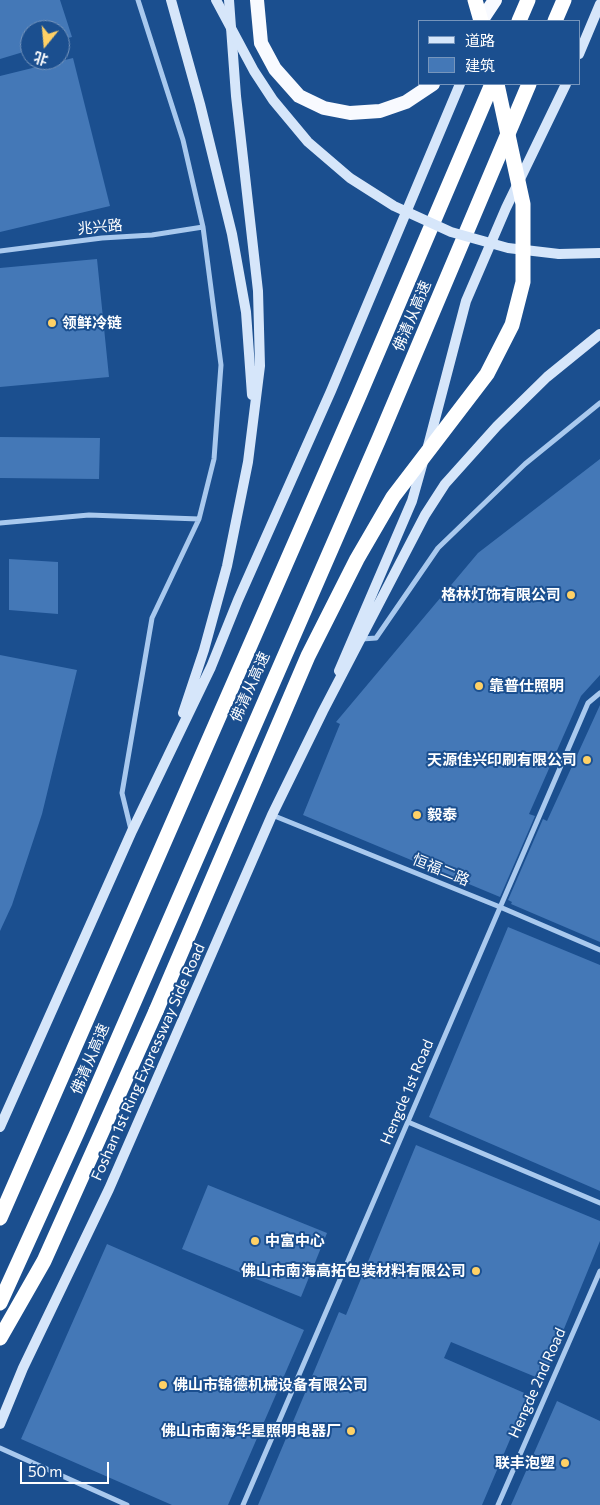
<!DOCTYPE html>
<meta charset="utf-8">
<style>
body{margin:0}
#map{position:relative;width:600px;height:1505px;overflow:hidden;background:#1b4f8f;font-family:Commissioner,"Noto Sans SC",sans-serif}
canvas{display:block}
.legend{position:absolute;left:418px;top:20px;width:162px;height:65px;box-sizing:border-box;background:#1b4f8f;border:1px solid #7695bc;margin:0;padding:6px 9px;list-style:none;font-size:15px;color:#fff}
.legend li{display:flex;align-items:center;gap:10px;height:25px}
.legend b{width:25px;border:1px solid #7695bc}
.north{position:absolute;left:20px;top:20px;width:50px;height:50px;box-sizing:border-box;background:#1b4f8f;border:1px solid #7695bc;border-radius:50%;rotate:197deg;font-size:14px;font-weight:700;line-height:20px;text-align:center;color:#fff}
.north::after{content:'';display:block;margin:auto;width:18px;height:22px;background:#ffd166;clip-path:polygon(50% 0,100% 100%,50% 72%,0 100%)}
.scale{position:absolute;left:20px;top:1462px;width:89px;height:22px;box-sizing:border-box;border:2px solid #fff;border-top:0;padding-left:6px;font-size:15px;line-height:18px;white-space:nowrap;color:#fff;-webkit-text-stroke:4px #1b4f8f;paint-order:stroke}
</style>
<div id="map">
<canvas width="600" height="1505"></canvas>
<ul class="legend">
<li><b style="height:6px;background:#d6e6fa"></b>道路</li>
<li><b style="height:14px;background:#4478b7"></b>建筑</li>
</ul>
<div class="north">北</div>
<div class="scale">50 m</div>
</div>
<script>
const ctx = document.querySelector('canvas').getContext('2d');
ctx.lineJoin = 'round';
function fillPath(path, color) { ctx.fillStyle = color; ctx.fill(path, 'evenodd'); }
const toPath = rows => new Path2D(rows.map(r => 'M' + r).join(''));
function stroke(path, color, width, dash) { ctx.strokeStyle = color; ctx.lineWidth = width; ctx.lineCap = dash ? 'butt' : 'round'; ctx.setLineDash(dash || []); ctx.stroke(path); }
function write(font, color, halo, rows, align = 'center') {
  ctx.font = font + ' Commissioner,"Noto Sans SC",sans-serif'; ctx.lineWidth = 4; ctx.setLineDash([]); ctx.textBaseline = 'middle'; ctx.strokeStyle = halo; ctx.fillStyle = color; for (const [text, x, y, turn = 0] of rows) {
    ctx.save(); ctx.translate(x, y); ctx.rotate((+turn || 0) * Math.PI / 180); ctx.textAlign = isNaN(turn) ? turn : align; if (halo) ctx.strokeText(text, 0, 0); ctx.fillText(text, 0, 0); ctx.restore();
  }
}
const building = toPath([
 [0,0,60,0,72,37,60,40,60,30,30,30,30,50,0,59],
 [73,58,110,206,0,232,0,76],
 [97,259,109,377,0,387,0,268],
 [0,437,100,438,99,479,0,478],
 [600,459,600,675,581,696,529,814,535,816,500,897,303,815,340,724,336,722,478,553],
 [9,559,58,562,58,614,9,610],
 [0,655,77,670,42,814,12,905,0,931],
 [600,705,600,942,511,904,512,902,508,900,543,819,547,821],
 [508,927,600,965,600,1191,429,1117],
 [416,1145,600,1221,600,1241,543,1380,451,1342,444,1358,529,1395,482,1505,258,1505,339,1312,346,1315],
 [208,1185,327,1233,301,1297,182,1249],
 [107,1244,304,1330,228,1505,172,1505,21,1439],
 [557,1401,600,1421,600,1505,511,1505]
]);
const minor = toPath([
 [0,251,102,238,152,235,203,227],
 [0,523,89,515,199,519],
 [362,639,376,638,438,548,525,464,600,403],
 [272,815,500,907,600,950],
 [131,830,122,793,152,618,199,519,214,459,221,365,203,227,183,140,138,0],
 [408,1122,600,1203],
 [0,1448,127,1505],
 [243,1505,588,703,600,693],
 [498,1505,600,1271]
]);
const secondary = toPath([
 [171,0,200,104,232,234,246,312,252,395],
 [579,54,600,4],
 [559,254,600,253],
 [428,446,466,301,506,208,566,84],
 [339,671,412,501,423,462],
 [183,713,204,650,227,566,248,462,260,366,258,291,236,96,229,0],
 [0,1127,132,831,211,667,238,600,331,391,460,84],
 [0,1424,23,1368,109,1189,272,815,323,711,425,515,445,484,497,426,547,377,600,334]
]);
const trunk = toPath([
 [257,0,261,43,275,69,299,96,324,108,350,113,380,111,406,102,433,84],
 [481,21,495,0]
]);
const motorway = toPath([
 [475,0,481,21],
 [519,21,528,0],
 [555,21,564,0],
 [0,1218,359,396,492,84],
 [0,1303,77,1133,379,439,529,84],
 [0,1338,44,1261,156,1011]
]);
const secondaryBridge = toPath([
 [216,0,254,71,273,100,308,142,350,178,394,206,451,232,508,248,559,254]
]);
const motorwayBridge = toPath([
 [156,1011,308,656,357,559,393,497,487,374,512,325,523,282,523,204,497,84]
]);
const markers = [
 [52,323,5,"#ffd166"],
 [571,595,5,"#ffd166"],
 [479,686,5,"#ffd166"],
 [587,760,5,"#ffd166"],
 [417,815,5,"#ffd166"],
 [255,1241,5,"#ffd166"],
 [476,1271,5,"#ffd166"],
 [163,1385,5,"#ffd166"],
 [351,1431,5,"#ffd166"],
 [565,1463,5,"#ffd166"]
];
const streetNames = [
 ["兆兴路",100,227,-5],
 ["佛清从高速",412,316,-67],
 ["佛清从高速",250,687,-66],
 ["恒福二路",441,870,22],
 ["佛清从高速",90,1059,-67],
 ["Foshan 1st Ring Expressway Side Road",148,1062,-66],
 ["Hengde 1st Road",407,1092,-67],
 ["Hengde 2nd Road",537,1383,-66]
];
const poiNames = [
 ["领鲜冷链",62,323],
 ["格林灯饰有限公司",561,595,"right"],
 ["靠普仕照明",489,686],
 ["天源佳兴印刷有限公司",577,760,"right"],
 ["毅泰",427,815],
 ["中富中心",265,1241],
 ["佛山市南海高拓包装材料有限公司",466,1271,"right"],
 ["佛山市锦德机械设备有限公司",173,1385],
 ["佛山市南海华星照明电器厂",341,1431,"right"],
 ["联丰泡塑",555,1463,"right"]
];
fillPath(building, '#4478b7');
stroke(minor, '#a9c9ee', 5);
stroke(secondary, '#d6e6fa', 10);
stroke(trunk, '#f8faff', 14);
stroke(motorway, '#fff', 15);
stroke(secondaryBridge, '#d6e6fa', 10);
stroke(motorwayBridge, '#fff', 15);
for (const [x, y, r, color] of markers) { const dot = new Path2D(); dot.arc(x, y, r, 0, 2 * Math.PI); ctx.fillStyle = color; ctx.fill(dot); stroke(dot, '#1b4f8f', 2); }
write('15px', '#fff', '#1b4f8f', streetNames);
write('bold 15px', '#fff', '#1b4f8f', poiNames, 'left');
</script>
